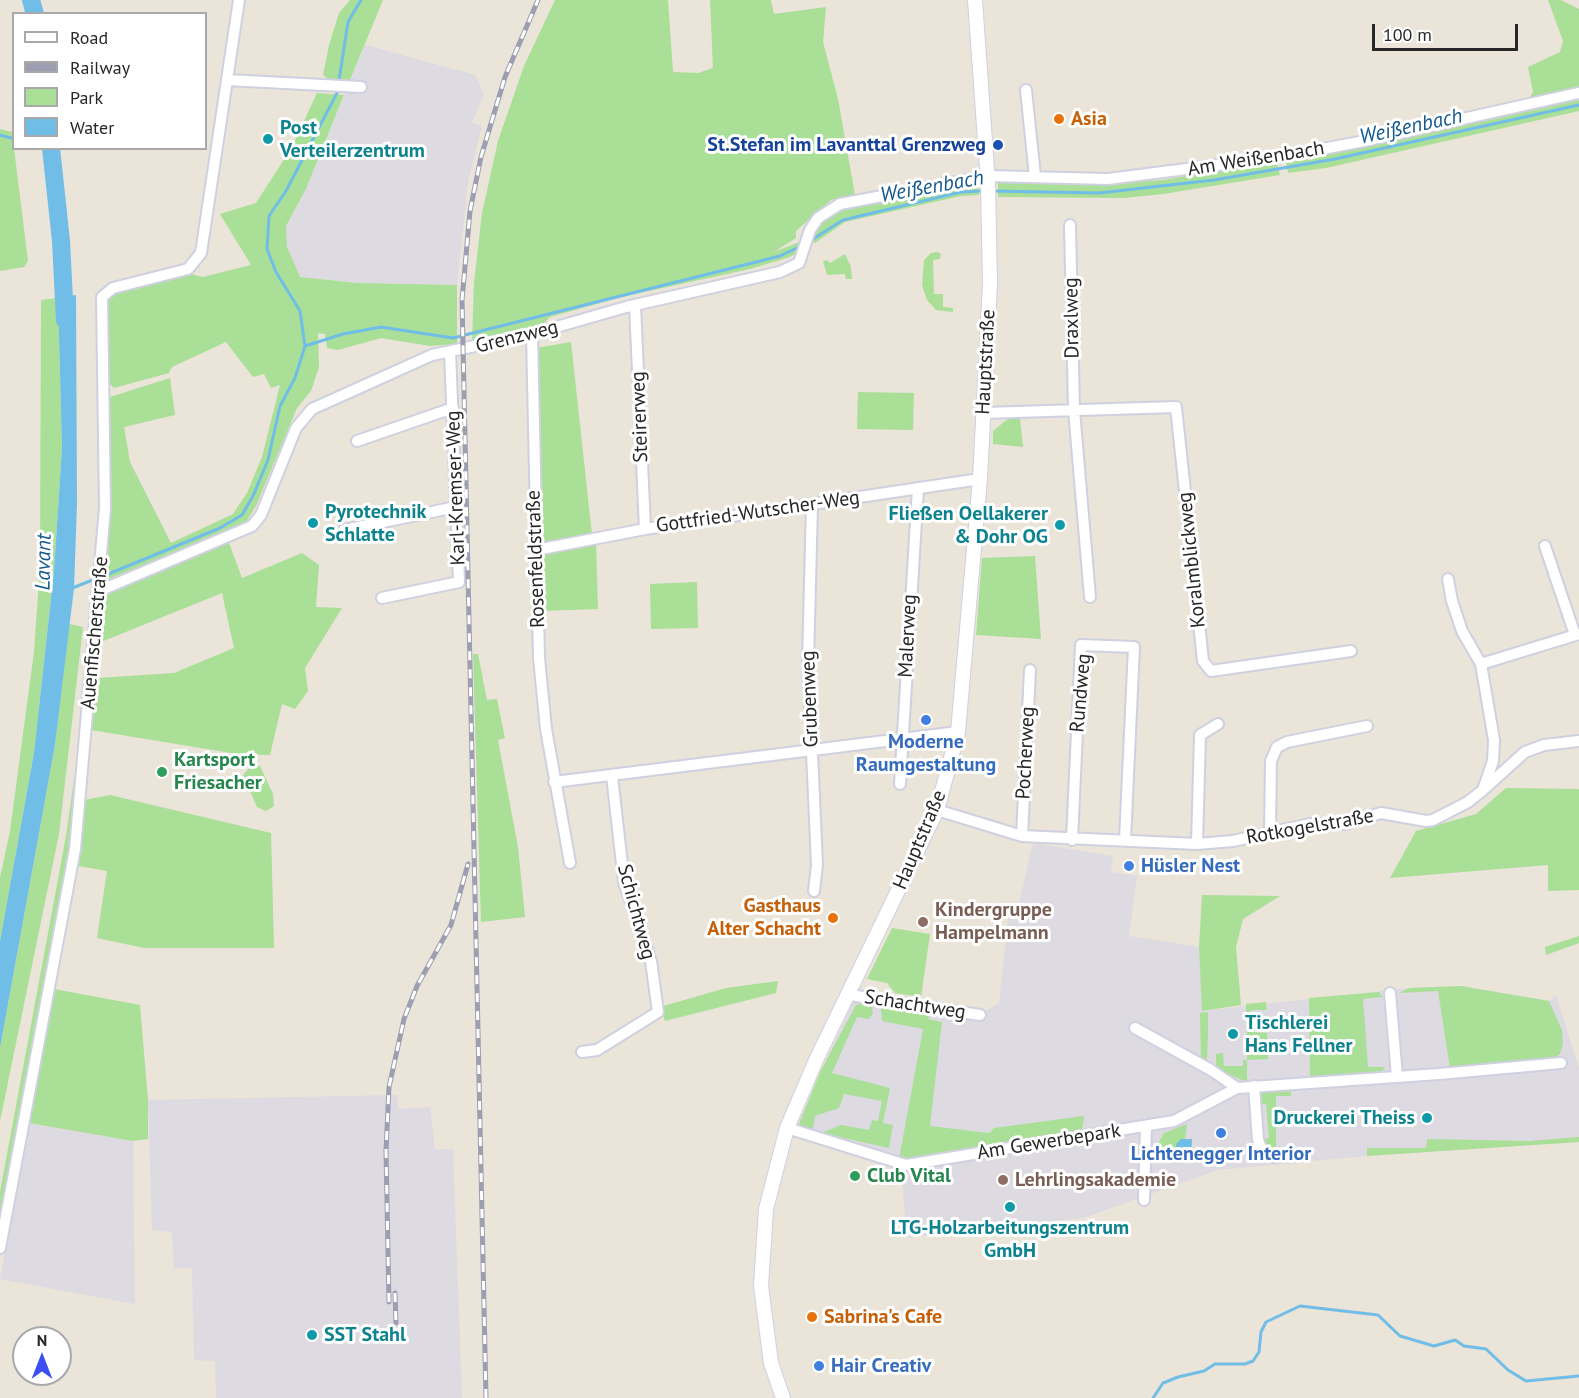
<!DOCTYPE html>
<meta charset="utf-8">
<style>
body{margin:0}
#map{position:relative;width:1579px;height:1398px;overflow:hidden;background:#eae4d9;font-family:"PT Sans",sans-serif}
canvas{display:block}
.legend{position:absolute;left:12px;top:12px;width:195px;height:138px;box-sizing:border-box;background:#fff;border:2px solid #a9a9a9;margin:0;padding:8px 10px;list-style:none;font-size:18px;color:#272727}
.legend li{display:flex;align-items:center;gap:12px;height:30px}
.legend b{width:30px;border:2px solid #a9a9a9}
.north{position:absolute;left:12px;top:1326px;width:60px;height:60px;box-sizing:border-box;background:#fff;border:2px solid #a9a9a9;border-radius:50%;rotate:0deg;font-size:16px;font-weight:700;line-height:24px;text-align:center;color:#272727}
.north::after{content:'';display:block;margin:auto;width:21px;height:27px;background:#3e4ff1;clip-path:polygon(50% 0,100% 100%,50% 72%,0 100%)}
.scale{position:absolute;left:1372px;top:24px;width:146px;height:27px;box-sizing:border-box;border:3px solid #272727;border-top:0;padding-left:8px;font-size:18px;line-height:21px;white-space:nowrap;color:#272727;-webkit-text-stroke:4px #fff;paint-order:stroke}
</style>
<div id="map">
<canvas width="1579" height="1398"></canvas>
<ul class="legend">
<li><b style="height:8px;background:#fff"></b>Road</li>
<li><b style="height:8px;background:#9d9eb1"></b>Railway</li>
<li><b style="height:16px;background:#a9df97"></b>Park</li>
<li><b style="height:16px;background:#70bde8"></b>Water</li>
</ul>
<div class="north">N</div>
<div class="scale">100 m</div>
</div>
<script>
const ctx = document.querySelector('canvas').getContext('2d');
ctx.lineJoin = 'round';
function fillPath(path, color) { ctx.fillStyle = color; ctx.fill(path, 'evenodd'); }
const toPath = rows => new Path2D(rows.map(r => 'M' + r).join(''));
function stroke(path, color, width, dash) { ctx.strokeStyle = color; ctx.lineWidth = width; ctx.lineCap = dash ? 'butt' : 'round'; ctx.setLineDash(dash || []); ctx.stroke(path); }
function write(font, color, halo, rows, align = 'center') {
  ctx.font = font + ' "PT Sans",sans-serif'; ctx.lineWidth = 6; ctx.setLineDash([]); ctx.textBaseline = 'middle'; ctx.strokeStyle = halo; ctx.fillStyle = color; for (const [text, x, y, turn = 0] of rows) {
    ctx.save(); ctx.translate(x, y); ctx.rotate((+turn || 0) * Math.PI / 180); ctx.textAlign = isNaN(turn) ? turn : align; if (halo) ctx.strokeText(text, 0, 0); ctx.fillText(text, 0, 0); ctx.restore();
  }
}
const industrial = toPath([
 [365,45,475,75,484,94,472,123,482,126,468,181,457,285,357,283,300,277,287,247,286,226,306,189],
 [1033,843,1113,856,1111,872,1137,876,1129,936,1199,947,1202,1011,1409,988,1461,986,1549,1001,1556,995,1579,1068,1579,1142,1367,1156,1218,1170,1083,1218,907,1238,901,1167,795,1130,856,995,980,1015,999,1003,1009,909,1017,912],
 [397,1095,398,1109,430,1107,435,1149,453,1149,462,1398,216,1398,215,1361,194,1360,192,1268,174,1268,172,1232,152,1230,148,1100],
 [29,1123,133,1141,135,1304,0,1279]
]);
const green = toPath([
 [350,0,383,0,350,80,331,81,323,75,329,45,339,13],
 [555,0,668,0,673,72,698,73,713,68,710,0,771,0,774,14,826,7,823,42,838,99,855,195,831,200,796,231,796,238,774,252,802,241,799,252,790,257,750,269,621,297,550,317,542,325,472,342,474,283,482,213,498,141,524,66],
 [1548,0,1561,0,1579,9,1579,90,1529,98,1533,92,1528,67,1560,52,1563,41],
 [317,93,344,95,306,189,286,226,287,247,300,277,357,283,457,285,457,344,430,346,381,338,338,350,327,348,325,334,318,333,319,367,311,391,297,408,256,506,246,522,223,535,108,579,110,397,170,378,175,415,124,427,130,462,171,543,233,514,247,493,262,457,280,385,271,388,264,374,253,377,226,342,172,367,169,373,114,388,109,383,108,300,114,293,191,274,203,277,251,265,220,214,256,203,292,147],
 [1579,98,1579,111,1326,168,1288,173,1286,161],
 [0,129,12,132,28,261,24,267,0,271],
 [1268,162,1277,163,1280,175,1163,194,1124,198,998,197,998,182,1111,183,1163,180],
 [978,183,979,195,961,196,845,222,815,243,812,241,816,228,827,216,839,210],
 [937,252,941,254,940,259,933,260,934,294,943,294,943,307,953,308,953,312,936,310,927,300,922,285,924,260,931,253],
 [845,254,851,267,852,279,846,279,845,274,827,275,823,261,827,260,830,263],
 [58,298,62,448,54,571,34,753,0,941,0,878,10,831,34,652,40,567,41,300],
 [571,342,592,535,546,543,539,537,536,348],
 [858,392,914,393,913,430,857,429],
 [1009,418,1020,418,1023,447,993,444,993,431],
 [229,543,242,578,302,553,319,565,316,607,342,608,305,668,308,691,295,709,282,704,270,755,237,754,91,730,97,678,174,673,234,648,222,593,101,642,104,598,112,591],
 [596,543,598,609,541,611,540,561,546,553],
 [1035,556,1041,639,976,635,982,558],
 [697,582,698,628,651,629,650,584],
 [69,624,83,627,59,834,0,1121,0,1048,55,745],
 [473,654,478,654,487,700,497,699,504,734,505,738,498,740,518,847,525,917,481,922],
 [252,765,260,766,273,794,274,806,266,811,257,807,243,775],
 [74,780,76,781,71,841,0,1223,0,1192,66,836],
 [1506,788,1579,789,1579,890,1548,891,1548,865,1390,878,1416,831,1476,814],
 [110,795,271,833,274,948,144,948,97,938,107,871,79,866,84,800],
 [1202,895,1280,896,1243,919,1236,947,1241,1005,1202,1011,1199,947],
 [892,928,930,934,921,997,895,993,887,983,867,979],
 [1579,936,1579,943,1546,955,1545,947],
 [778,981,776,993,665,1021,660,1007,726,988],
 [1461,986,1549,1001,1562,1030,1563,1044,1560,1054,1552,1060,1450,1068,1438,991,1399,993,1409,988],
 [54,989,140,1005,148,1100,148,1139,133,1141,29,1123],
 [1379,992,1383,997,1363,999,1368,1067,1385,1067,1382,1071,1310,1078,1309,998],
 [1266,1002,1267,1010,1251,1010,1251,1032,1267,1033,1268,1059,1247,1060,1247,1082,1216,1069,1216,1054,1223,1053,1224,1066,1243,1066,1243,1060,1247,1060,1246,1004],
 [865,1003,872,1007,873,1013,869,1019,857,1017,832,1073,890,1088,883,1123,893,1125,889,1148,821,1133,841,1125,869,1130,872,1120,878,1121,882,1101,844,1094,839,1108,815,1116,813,1128,808,1129,799,1124,821,1070,856,1005],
 [881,1006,930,1012,928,1019,942,1022,930,1126,989,1133,994,1128,1084,1116,1082,1130,915,1159,899,1159,923,1029,882,1021],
 [1208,1012,1208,1033,1207,1061,1201,1058,1200,1013],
 [1275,1090,1291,1091,1291,1096,1276,1096,1276,1149,1303,1149,1300,1153,1275,1153,1261,1139,1269,1138,1266,1104,1259,1104,1258,1091],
 [1187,1124,1185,1139,1176,1144,1176,1157,1158,1157,1159,1142,1164,1133],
 [1579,1137,1579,1142,1367,1156,1367,1148,1426,1148,1427,1139,1529,1141]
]);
const water = toPath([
 [76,295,77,504,74,588,55,745,0,1048,0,941,34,753,54,571,62,448,58,298],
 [1181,1139,1192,1139,1191,1161,1178,1160,1176,1157,1176,1144]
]);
const stream = toPath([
 [0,135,11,138],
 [45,148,52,151],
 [992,191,1099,193,1214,180,1335,159,1579,105],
 [810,241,843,220,961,192,983,191],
 [305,346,343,334,381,327,453,338,780,256,801,246],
 [101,577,220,528,242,515,253,496,268,460,280,406,295,378,305,346,300,311,276,272,267,249,269,216,286,191,337,93,348,22,361,0],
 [70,589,95,579],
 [1153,1398,1163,1383,1178,1377,1204,1371,1215,1364,1245,1364,1253,1361,1259,1352,1261,1332,1266,1322,1300,1306,1378,1315,1400,1336,1434,1346,1455,1340,1464,1346,1486,1349,1508,1370,1526,1381,1579,1376]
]);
const river = toPath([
 [31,0,35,14],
 [51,148,61,241,65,320]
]);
const street = toPath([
 [227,80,361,87],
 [1026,90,1035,176],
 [1070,225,1074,410,1090,597],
 [635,305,645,529],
 [532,334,539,658,546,729,570,863],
 [984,413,1176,407,1203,661,1211,671,1351,651],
 [357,441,453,408],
 [812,505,808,662,817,865,814,891],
 [344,530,456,507],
 [1545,546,1575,635],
 [536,550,645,529,980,479],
 [1448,579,1452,601,1462,631,1481,664],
 [99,591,252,526,261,515,296,428,312,409,432,355,532,334,626,307,780,272,799,263,810,230,818,218,840,204,988,176,1108,179,1281,157,1364,141,1579,93],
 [382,598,459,582,450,351],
 [554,782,958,732],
 [900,784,918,488],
 [1484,789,1525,752,1544,745,1579,741],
 [937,810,1022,836,1197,844,1233,841,1310,824,1344,824,1381,813,1426,821,1433,820,1468,802,1483,790,1493,761,1494,740,1481,664,1579,634],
 [1270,834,1271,761,1277,747,1287,742,1367,726],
 [1022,836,1030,670],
 [1072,840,1081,645,1134,647,1125,840],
 [1197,844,1200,735,1218,724],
 [1390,993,1397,1077],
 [850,995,980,1015],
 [1135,1028,1211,1070,1237,1088,1439,1074,1561,1063],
 [582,1052,597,1050,658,1012,651,961,624,882,612,776],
 [1254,1086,1258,1140,1262,1150,1273,1157,1303,1156],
 [787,1128,906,1165,1174,1121,1237,1088],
 [1144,1200,1146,1126],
 [0,1248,75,849,105,508,102,297,113,288,188,269,201,253,239,0]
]);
const secondary = toPath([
 [783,1398,771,1363,761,1286,766,1209,787,1128,816,1060,937,810,958,732,980,479,990,284,988,183,975,0]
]);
const rail = toPath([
 [395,1293,396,1323],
 [389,1302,386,1151,389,1087,404,1019,417,986,451,925,468,864],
 [486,1398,462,300,470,211,481,157,505,77,538,0]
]);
const markers = [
 [1059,119,6,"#e8710a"],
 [268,139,6,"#0f9aa8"],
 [998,145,6,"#1a4fb4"],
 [313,523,6,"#0f9aa8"],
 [1060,525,6,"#0f9aa8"],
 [926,720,6,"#3f7fe0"],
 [162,772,6,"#2e9e5b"],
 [1129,866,6,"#3f7fe0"],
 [833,918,6,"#e8710a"],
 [923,922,6,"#8d6e63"],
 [1233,1034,6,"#0f9aa8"],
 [1427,1118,6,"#0f9aa8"],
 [1221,1133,6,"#3f7fe0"],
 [855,1176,6,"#2e9e5b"],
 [1003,1180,6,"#8d6e63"],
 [1010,1207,6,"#0f9aa8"],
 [812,1317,6,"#e8710a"],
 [312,1335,6,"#0f9aa8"],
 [819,1366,6,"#3f7fe0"]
];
const foodNames = [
 ["Asia",1071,119],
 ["Gasthaus",821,906,"right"],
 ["Alter Schacht",821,929,"right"],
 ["Sabrina's Cafe",824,1317]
];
const cultureNames = [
 ["Post",280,128],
 ["Verteilerzentrum",280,151],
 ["Pyrotechnik",325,512],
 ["Schlatte",325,535],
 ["Fließen Oellakerer",1048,514,"right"],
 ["& Dohr OG",1048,537,"right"],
 ["Tischlerei",1245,1023],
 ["Hans Fellner",1245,1046],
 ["Druckerei Theiss",1415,1118,"right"],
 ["LTG-Holzarbeitungszentrum",1010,1228,"center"],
 ["GmbH",1010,1251,"center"],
 ["SST Stahl",324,1335]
];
const transitNames = [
 ["St.Stefan im Lavanttal Grenzweg",986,145]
];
const streetNames = [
 ["Am Weißenbach",1256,159,-9],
 ["Draxlweg",1072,318,-91],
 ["Grenzweg",517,337,-14],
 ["Hauptstraße",986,362,-87],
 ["Steirerweg",640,417,-92],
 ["Karl-Kremser-Weg",456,488,-92],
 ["Gottfried-Wutscher-Weg",758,512,-8],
 ["Rosenfeldstraße",536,559,-92],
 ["Koralmblickweg",1192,560,-96],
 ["Auenfischerstraße",95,633,-85],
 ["Malerweg",908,636,-87],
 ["Rundweg",1081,693,-85],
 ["Grubenweg",810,699,-92],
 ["Pocherweg",1026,753,-87],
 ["Rotkogelstraße",1310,827,-10],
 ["Hauptstraße",920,840,-67],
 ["Schichtweg",636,912,75],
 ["Schachtweg",915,1005,9],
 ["Am Gewerbepark",1049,1142,-9]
];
const shopNames = [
 ["Moderne",926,742],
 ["Raumgestaltung",926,765],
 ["Hüsler Nest",1141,866,"left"],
 ["Lichtenegger Interior",1221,1154],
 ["Hair Creativ",831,1366,"left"]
];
const leisureNames = [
 ["Kartsport",174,760],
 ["Friesacher",174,783],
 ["Club Vital",867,1176]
];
const educationNames = [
 ["Kindergruppe",935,910],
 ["Hampelmann",935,933],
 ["Lehrlingsakademie",1015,1180]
];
const waterNames = [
 ["Weißenbach",1411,127,-12],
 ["Weißenbach",932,187,-10],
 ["Lavant",44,562,-89]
];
fillPath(industrial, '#dddae2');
fillPath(green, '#a9df97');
fillPath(water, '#70bde8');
stroke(stream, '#70bde8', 3);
stroke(river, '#70bde8', 18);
stroke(street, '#cfd0e0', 14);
stroke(secondary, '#cfd0e0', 16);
stroke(street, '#fff', 10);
stroke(secondary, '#fff', 14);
stroke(rail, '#9d9eb1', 5);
stroke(rail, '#fff', 3, [9]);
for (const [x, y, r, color] of markers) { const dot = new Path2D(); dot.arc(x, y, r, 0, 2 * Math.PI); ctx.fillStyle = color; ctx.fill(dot); stroke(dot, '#fff', 2); }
write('bold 20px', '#c56008', '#fff', foodNames, 'left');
write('bold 20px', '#0d838f', '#fff', cultureNames, 'left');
write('bold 20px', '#164399', '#fff', transitNames, 'right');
write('20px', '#272727', '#fff', streetNames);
write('bold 20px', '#366cbe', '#fff', shopNames);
write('bold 20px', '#27864d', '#fff', leisureNames, 'left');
write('bold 20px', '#785e54', '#fff', educationNames, 'left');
write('italic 21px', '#135990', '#fff', waterNames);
</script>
